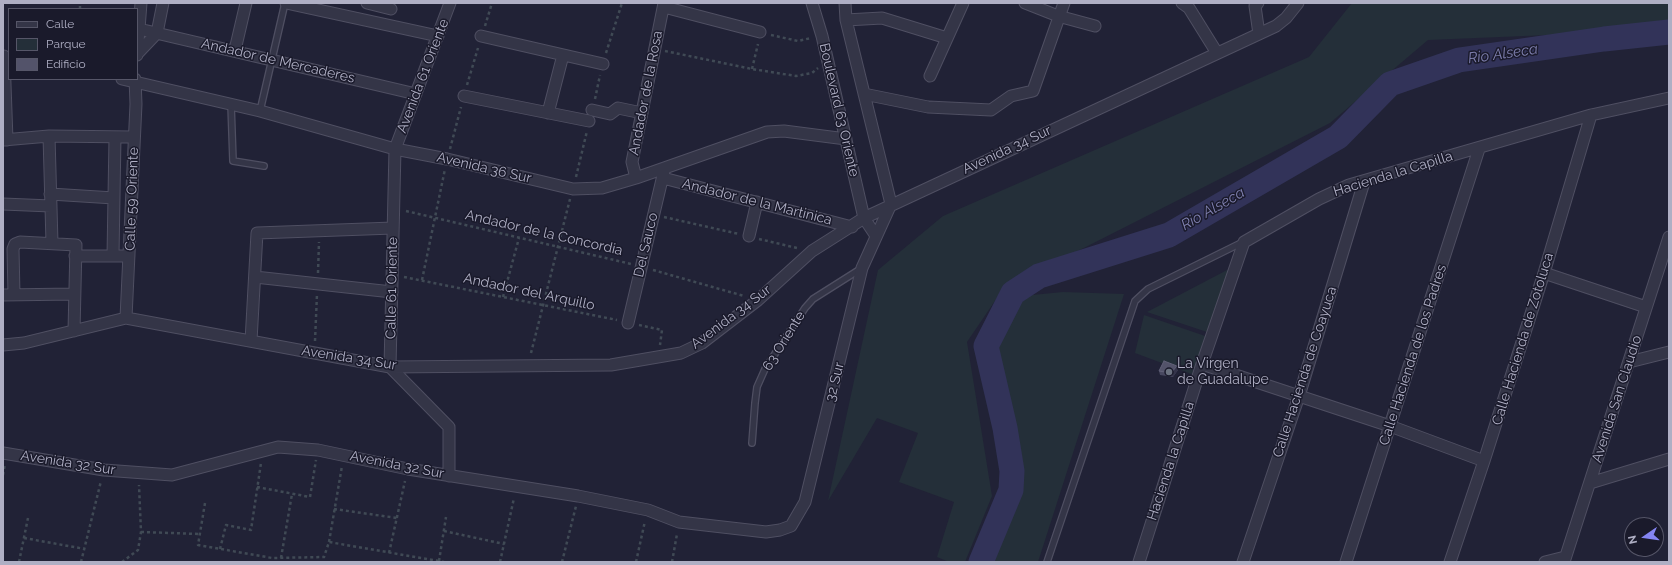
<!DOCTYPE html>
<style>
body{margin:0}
#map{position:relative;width:1672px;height:565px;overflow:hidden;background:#212236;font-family:Raleway,sans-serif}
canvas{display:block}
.frame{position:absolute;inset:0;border:4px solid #afafc4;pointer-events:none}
.legend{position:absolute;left:8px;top:8px;width:130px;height:72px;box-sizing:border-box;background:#1a1a2b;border:1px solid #565668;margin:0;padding:5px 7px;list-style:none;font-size:12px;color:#afafc4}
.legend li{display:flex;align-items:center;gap:8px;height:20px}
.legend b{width:20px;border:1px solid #565668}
.north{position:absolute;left:1624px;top:517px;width:40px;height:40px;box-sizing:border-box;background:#1a1a2b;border:1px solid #565668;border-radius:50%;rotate:257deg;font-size:11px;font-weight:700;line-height:16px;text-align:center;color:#afafc4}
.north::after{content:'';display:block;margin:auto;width:14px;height:18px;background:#8585f3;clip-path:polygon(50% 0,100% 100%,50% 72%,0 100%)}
</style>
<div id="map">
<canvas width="1672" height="565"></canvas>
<div class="frame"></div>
<ul class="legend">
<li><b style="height:5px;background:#343547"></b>Calle</li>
<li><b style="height:11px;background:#242f39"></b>Parque</li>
<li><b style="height:11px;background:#53536a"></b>Edificio</li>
</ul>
<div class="north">N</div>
</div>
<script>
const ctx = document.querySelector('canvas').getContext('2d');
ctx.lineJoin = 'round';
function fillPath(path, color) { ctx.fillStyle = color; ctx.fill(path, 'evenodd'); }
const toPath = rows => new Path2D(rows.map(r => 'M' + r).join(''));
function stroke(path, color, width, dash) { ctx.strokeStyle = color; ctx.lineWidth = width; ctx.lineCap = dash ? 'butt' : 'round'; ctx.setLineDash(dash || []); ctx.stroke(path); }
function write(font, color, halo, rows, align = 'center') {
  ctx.font = font + ' Raleway,sans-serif'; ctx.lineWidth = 3; ctx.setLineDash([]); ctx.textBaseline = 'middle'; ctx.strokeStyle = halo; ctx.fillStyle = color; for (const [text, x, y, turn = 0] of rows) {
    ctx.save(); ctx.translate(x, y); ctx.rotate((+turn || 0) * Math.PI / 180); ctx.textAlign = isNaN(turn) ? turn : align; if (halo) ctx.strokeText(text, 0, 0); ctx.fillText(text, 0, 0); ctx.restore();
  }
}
const green = toPath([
 [1352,3,1669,3,1669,30,1428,40,1330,123,1003,289,967,342,992,496,965,562,949,562,937,557,954,502,899,482,918,433,877,418,828,501,878,270,943,216,1309,57],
 [1229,269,1210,333,1147,312],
 [1063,292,1124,294,1038,562,992,562,1018,489,996,341,1022,296],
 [1144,315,1208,337,1194,375,1135,353]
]);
const river = toPath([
 [981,562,1011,490,1012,471,1005,428,986,346,1013,293,1039,276,1169,235,1338,137,1390,84,1459,60,1604,39,1669,32]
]);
const path = toPath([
 [80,9,80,3],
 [485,26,492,3],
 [771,35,798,41,811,38],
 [665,51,752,69,796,76,812,73,818,68],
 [606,53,622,3],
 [752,69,758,44],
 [467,85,478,48],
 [595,99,600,75],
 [450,149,461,107],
 [576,177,587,131],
 [406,211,631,264],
 [664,217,739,234],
 [759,239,797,248],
 [653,270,744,296],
 [318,273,319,242],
 [404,277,617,320],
 [422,280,445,169],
 [503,297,519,238],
 [639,325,662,330,660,345],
 [315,341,317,294],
 [531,353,570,199],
 [3,475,5,464],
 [257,487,310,497,316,460],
 [205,503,198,545,272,558,324,557,329,542,444,562],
 [334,509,397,518],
 [444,531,504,544],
 [141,532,200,534],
 [24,538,85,549],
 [329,542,342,466],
 [220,549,226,525,251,530,261,463],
 [389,553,405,481],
 [281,558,292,494],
 [439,561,446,517],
 [19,562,28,518],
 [81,562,101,481],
 [122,562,138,550,141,532,139,485],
 [500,562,514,498],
 [562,562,576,506],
 [636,562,645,521],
 [672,562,677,534]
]);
const lane = toPath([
 [231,104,233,161,264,166],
 [260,111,285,3],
 [752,443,755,403,757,387,765,369,805,308,813,299,862,268],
 [1047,562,1135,301,1148,289,1243,242]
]);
const street = toPath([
 [286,3,438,36],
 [367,3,391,9],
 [812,3,822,36,864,218,876,236],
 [845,3,846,20,891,204],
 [1025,3,1058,16,1095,26],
 [1182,3,1189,8,1217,53],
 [1258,3,1255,6,1259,34],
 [664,7,760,32],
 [846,20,882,18,947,38],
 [139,29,416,94],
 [481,36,603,64],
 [235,50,246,3],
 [137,54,157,33,163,3],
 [137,55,141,3],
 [4,56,7,140],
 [930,76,963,3],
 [122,79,260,111,395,149,447,159,573,189,602,188,636,178,767,132,784,131,846,139],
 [864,94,928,107,991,110,1011,96,1033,91,1064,3],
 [464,96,589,121],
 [592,110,610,114,618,108,642,113],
 [548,113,563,55],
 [49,136,52,243],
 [3,140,49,136,134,137],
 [636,178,632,162,664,3],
 [663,178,852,227],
 [50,194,114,198],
 [3,204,51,206],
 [749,236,757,202],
 [75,256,129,256],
 [113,256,115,137],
 [1544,273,1646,307],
 [255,277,392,292],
 [3,295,73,294],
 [14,295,13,249,15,244,20,242,76,245,74,331],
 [126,318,136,104,135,79],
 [628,323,664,171],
 [251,341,257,233,393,228],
 [3,345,24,343,126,318,390,367,611,365,681,353,702,343,758,300,812,251,864,218,1276,26,1286,18,1298,3],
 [1629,362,1669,352],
 [1202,364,1390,426,1484,461],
 [3,453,104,470,172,475,278,447,318,450,408,469,578,496,648,510,679,522,766,532,780,530,791,526,805,502,862,268,891,204],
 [449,476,449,427,390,367,395,149,450,3],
 [1590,483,1669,459],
 [1139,562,1202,364,1244,242,1319,199,1349,185,1591,115,1669,98],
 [1243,562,1299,396,1364,182],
 [1346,562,1479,149],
 [1450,562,1484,461,1544,273,1591,115],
 [1545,562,1565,557],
 [1564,562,1669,237]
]);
const wall = toPath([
 [1178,370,1173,377,1160,375,1159,371]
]);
const shadedWall = toPath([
 [1177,366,1178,370,1173,377,1171,373]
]);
const building = toPath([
 [1164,361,1177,366,1171,373,1159,371,1164,361]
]);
const markers = [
 [1169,372,4,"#6b7280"]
];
const streetNames = [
 ["Andador de Mercaderes",278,61,13],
 ["Avenida 61 Oriente",423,76,-69],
 ["Andador de la Rosa",646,93,-79],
 ["Boulevard 63 Oriente",839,110,77],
 ["Avenida 34 Sur",1007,150,-25],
 ["Avenida 36 Sur",484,168,13],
 ["Hacienda la Capilla",1393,174,-17],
 ["Calle 59 Oriente",132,199,-88],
 ["Andador de la Martinica",757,202,14],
 ["Andador de la Concordia",544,233,13],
 ["Del Sauco",646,245,-77],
 ["Calle 61 Oriente",392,288,-89],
 ["Andador del Arquillo",529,292,12],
 ["Avenida 34 Sur",731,317,-37],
 ["Calle Hacienda de Zotoluca",1523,339,-73],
 ["63 Oriente",784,341,-58],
 ["Calle Hacienda de los Padres",1413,355,-72],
 ["Avenida 34 Sur",349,358,9],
 ["Calle Hacienda de Coayuca",1305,372,-72],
 ["32 Sur",835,382,-76],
 ["Avenida San Claudio",1617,399,-72],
 ["Hacienda la Capilla",1171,461,-72],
 ["Avenida 32 Sur",68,463,9],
 ["Avenida 32 Sur",397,465,11]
];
const poiNames = [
 ["La Virgen",1177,364],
 ["de Guadalupe",1177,380]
];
const waterNames = [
 ["Rio Alseca",1503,54,-8],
 ["Rio Alseca",1213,209,-30]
];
fillPath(green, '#242f39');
stroke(river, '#323359', 25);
stroke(lane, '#4f4f62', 8);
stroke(street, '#4f4f62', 13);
stroke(path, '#404a55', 2.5, [3, 3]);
stroke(lane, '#343547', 5.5);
stroke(street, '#343547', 11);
fillPath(wall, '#484860');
fillPath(shadedWall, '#34344a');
fillPath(building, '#53536a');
stroke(building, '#616178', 1);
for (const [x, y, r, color] of markers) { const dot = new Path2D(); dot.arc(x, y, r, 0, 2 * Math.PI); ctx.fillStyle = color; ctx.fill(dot); stroke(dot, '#1a1a2b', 1.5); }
write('14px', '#afafc4', '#1a1a2b', streetNames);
write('14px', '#afafc4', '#1a1a2b', poiNames, 'left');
write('italic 15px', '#8081b0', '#1a1a2b', waterNames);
</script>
